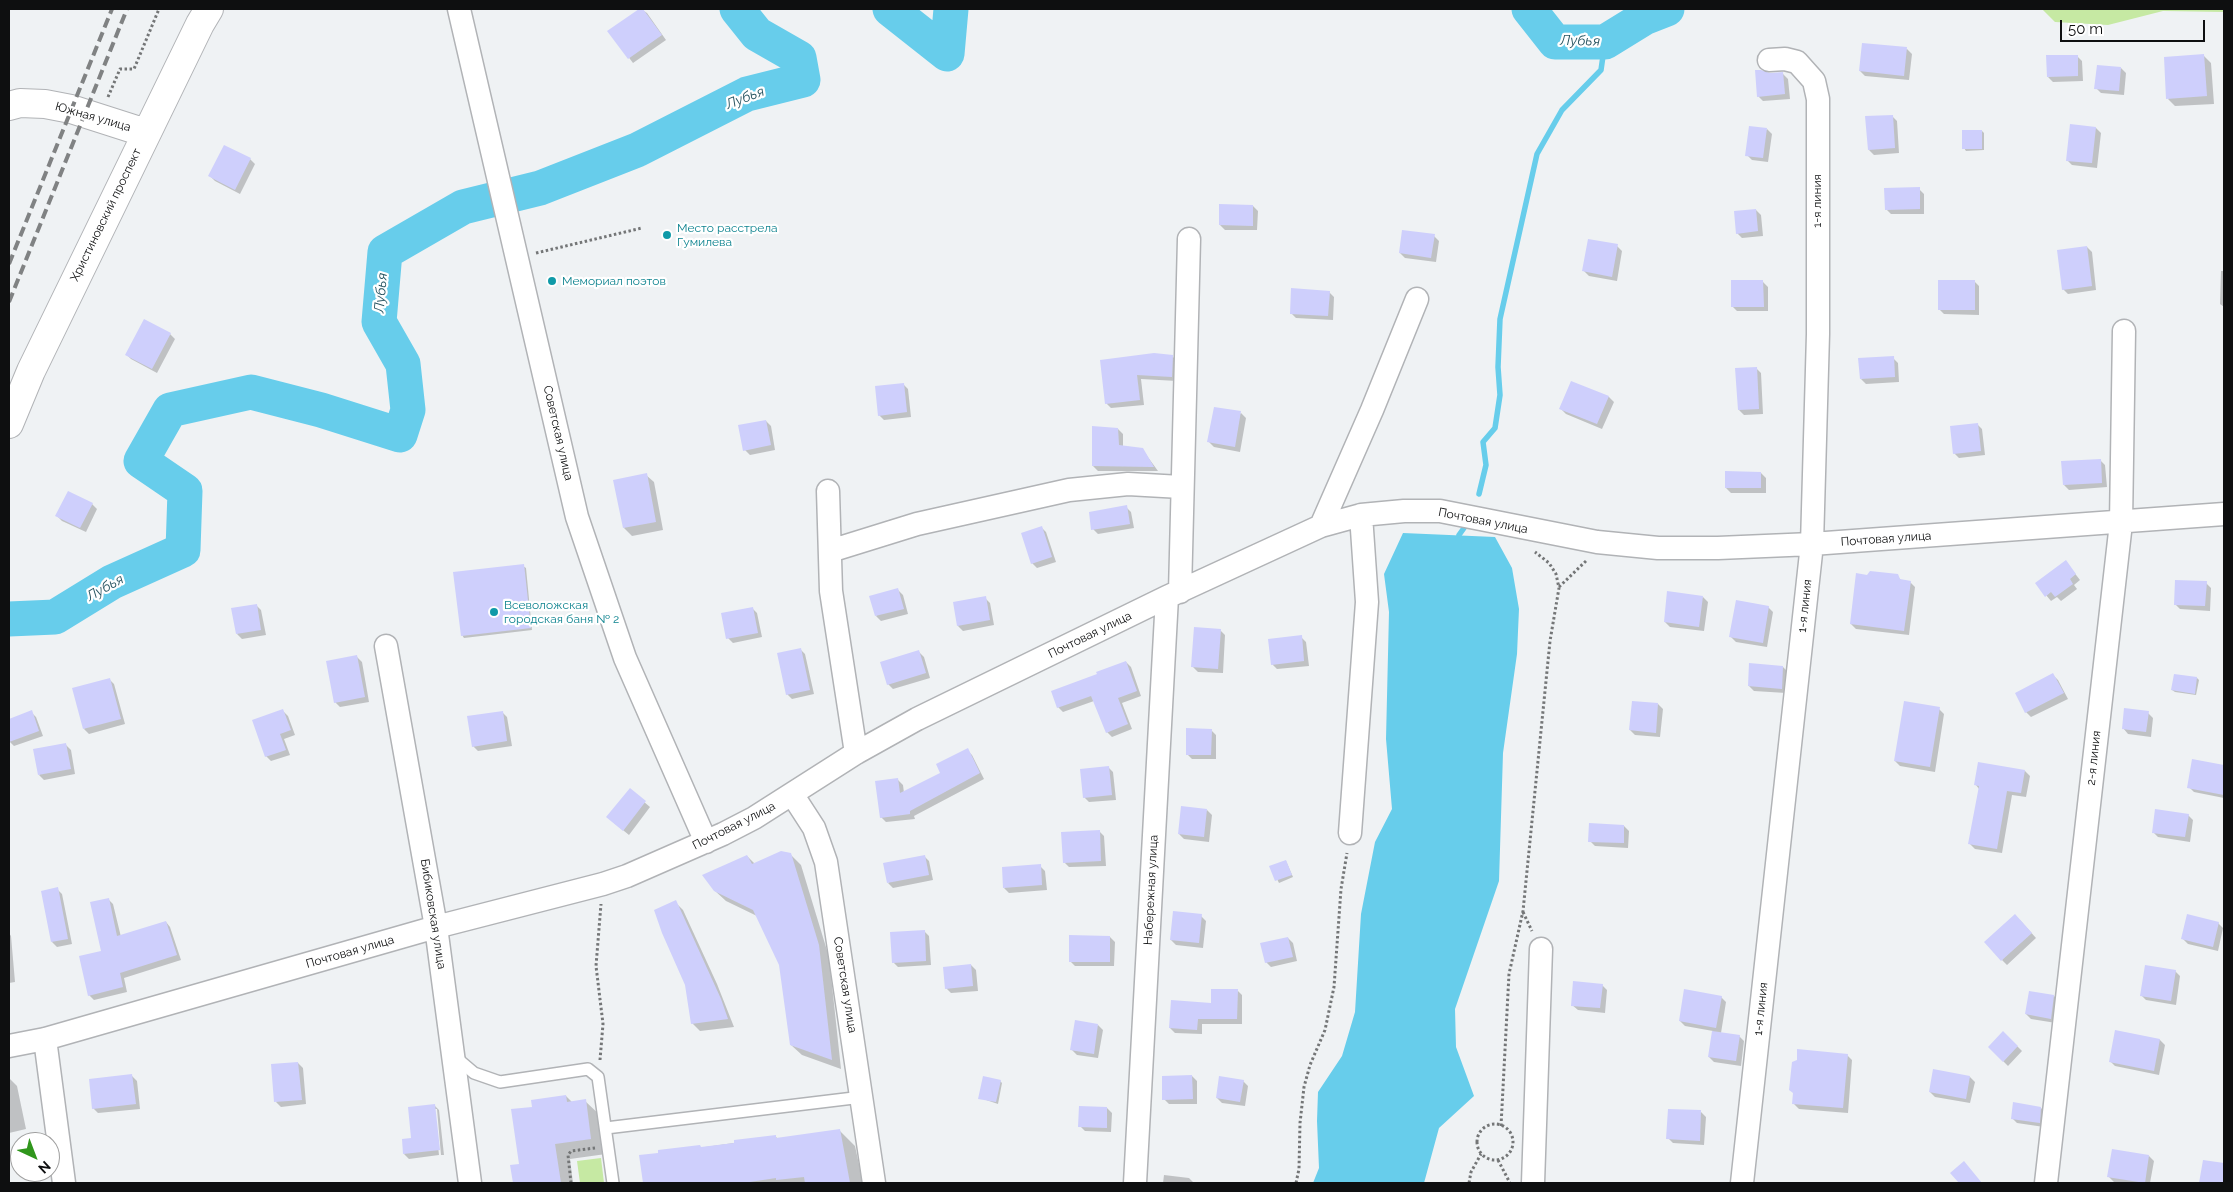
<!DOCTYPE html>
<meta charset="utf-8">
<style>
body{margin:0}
#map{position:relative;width:2233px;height:1192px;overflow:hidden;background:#eff2f4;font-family:Raleway,sans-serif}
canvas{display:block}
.frame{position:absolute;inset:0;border:10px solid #0e0f10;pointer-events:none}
.north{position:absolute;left:10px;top:1132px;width:50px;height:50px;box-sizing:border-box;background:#fff;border:1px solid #9f9f9f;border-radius:50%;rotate:137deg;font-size:14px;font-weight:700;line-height:20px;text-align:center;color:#0e0f10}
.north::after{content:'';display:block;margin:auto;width:18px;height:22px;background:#30961c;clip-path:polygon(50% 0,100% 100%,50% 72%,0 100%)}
.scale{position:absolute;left:2060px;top:20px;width:145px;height:22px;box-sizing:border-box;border:2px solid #0e0f10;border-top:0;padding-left:6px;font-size:15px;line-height:18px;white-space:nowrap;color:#0e0f10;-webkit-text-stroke:4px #fff;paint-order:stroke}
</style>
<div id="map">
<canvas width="2233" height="1192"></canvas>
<div class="frame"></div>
<div class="north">N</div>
<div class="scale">50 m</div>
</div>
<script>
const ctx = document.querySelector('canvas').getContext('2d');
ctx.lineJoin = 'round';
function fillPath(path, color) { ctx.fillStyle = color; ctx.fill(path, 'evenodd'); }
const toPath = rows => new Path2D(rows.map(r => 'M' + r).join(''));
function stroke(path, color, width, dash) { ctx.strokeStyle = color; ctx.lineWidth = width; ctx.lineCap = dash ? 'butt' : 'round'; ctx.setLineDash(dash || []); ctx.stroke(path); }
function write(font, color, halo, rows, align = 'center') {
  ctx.font = font + ' Raleway,sans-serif'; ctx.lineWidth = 4.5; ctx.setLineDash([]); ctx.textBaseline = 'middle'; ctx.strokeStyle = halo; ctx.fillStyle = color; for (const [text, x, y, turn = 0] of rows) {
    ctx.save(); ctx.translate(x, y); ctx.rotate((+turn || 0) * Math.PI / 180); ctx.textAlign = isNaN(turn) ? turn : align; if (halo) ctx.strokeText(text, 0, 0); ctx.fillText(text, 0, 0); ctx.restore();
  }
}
const green = toPath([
 [2042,9,2224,9,2224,12,2163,11,2108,25,2055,22],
 [601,1158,604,1183,580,1183,577,1161]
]);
const water = toPath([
 [1403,533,1495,537,1512,568,1519,609,1517,654,1503,753,1499,881,1455,1009,1456,1047,1474,1096,1439,1128,1424,1183,1313,1183,1319,1168,1317,1121,1318,1092,1342,1056,1355,1012,1361,914,1375,842,1392,809,1386,739,1389,612,1384,574]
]);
const shadow = toPath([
 [641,9,647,13,666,40,633,63,609,31],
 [1907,49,1912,54,1909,80,1865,76,1860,71],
 [2077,56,2082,61,2083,81,2053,82,2048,77],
 [2204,56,2211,63,2214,104,2175,106,2168,99],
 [2121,68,2126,73,2124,95,2101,93,2096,88],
 [1770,74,1783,74,1788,79,1790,99,1763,101,1758,96],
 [1892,116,1897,121,1899,153,1874,155,1869,150],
 [2071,125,2096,128,2101,133,2097,168,2072,165,2067,160],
 [1767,129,1772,134,1768,162,1752,160,1747,155],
 [1982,131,1984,133,1984,150,1966,151,1964,148],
 [250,159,255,164,240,194,215,181,210,176],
 [1919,189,1924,194,1924,214,1891,214,1886,209],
 [1253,206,1258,211,1257,230,1225,230,1220,225],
 [1756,210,1761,215,1763,236,1742,238,1737,233],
 [1434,236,1439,241,1436,262,1405,258,1400,253],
 [1617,246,1622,251,1617,281,1589,276,1584,271],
 [2087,247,2092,252,2096,290,2068,294,2063,289],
 [2221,271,2224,271,2224,307,2220,304],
 [1974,281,1979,286,1979,315,1944,314,1939,309],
 [1763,282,1768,287,1768,311,1737,311,1732,306],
 [1329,292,1334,297,1333,320,1296,318,1291,313],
 [170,334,175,339,157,373,131,359,126,354],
 [1172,356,1177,361,1177,381,1141,379,1144,405,1111,408,1106,403,1102,361],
 [1893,358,1898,363,1899,382,1866,384,1861,379],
 [1756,368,1761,373,1763,414,1744,415,1739,410],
 [1572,382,1609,397,1614,402,1602,429,1566,414,1561,409],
 [903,384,908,389,911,417,884,420,879,415],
 [1241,413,1246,418,1240,452,1214,447,1209,442],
 [766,421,771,426,775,450,750,455,745,450],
 [1977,424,1982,429,1985,455,1959,458,1954,453],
 [1118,429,1123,434,1123,446,1142,449,1158,471,1098,471,1093,466],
 [2224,433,2224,454,2223,434],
 [2100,460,2105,465,2107,487,2069,490,2064,485],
 [1761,473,1766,478,1766,493,1731,493,1726,488],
 [646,475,654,482,663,530,632,536,624,528],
 [92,504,97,509,86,532,62,521,57,516],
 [1126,507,1131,512,1134,528,1098,534,1093,529],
 [1041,527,1046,532,1056,562,1037,568,1032,563],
 [2066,562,2080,580,2074,585,2077,589,2061,601,2057,597,2051,601,2036,583],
 [523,566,526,568,532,630,464,638,462,635],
 [1897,576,1902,581,1910,582,1915,587,1909,635,1856,629,1851,624],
 [2206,583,2211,588,2210,611,2180,609,2175,604],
 [898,590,903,595,908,614,881,621,876,616],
 [1703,597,1708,602,1704,631,1670,627,1665,622],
 [985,598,990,603,994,625,963,631,958,626,954,603],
 [256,605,261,610,266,635,242,639,237,634],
 [1768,607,1773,612,1767,647,1736,642,1731,637],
 [752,608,757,613,762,637,733,643,728,638],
 [1220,630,1225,635,1223,673,1198,672,1193,667],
 [1301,637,1306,642,1309,666,1277,669,1272,664],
 [800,649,805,654,814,694,792,699,787,694],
 [919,652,924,657,930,678,893,689,888,684],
 [357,657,362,662,369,702,340,707,335,702],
 [1126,662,1131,667,1141,696,1122,703,1132,729,1112,737,1107,732,1094,701,1063,712,1058,707,1099,675],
 [1783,667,1788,672,1786,693,1754,691,1749,686],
 [2053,675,2058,680,2068,699,2031,717,2026,712],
 [2197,678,2199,680,2196,695,2175,692,2172,690],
 [109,679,114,684,125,724,89,734,84,729],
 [1658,704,1663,709,1660,737,1635,735,1630,730],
 [1939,709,1944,714,1935,772,1900,766,1895,761],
 [283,711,288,716,295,735,284,739,290,755,271,761,266,756],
 [31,712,36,717,43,736,14,746,9,741,9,720],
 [502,712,507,717,512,746,478,751,473,746],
 [2148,713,2153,718,2151,737,2128,734,2123,728],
 [1211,730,1216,735,1216,759,1192,759,1187,754],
 [66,745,71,750,75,774,44,780,39,775],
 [967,750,972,755,984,779,914,816,915,819,886,822,881,817,898,780,903,785,904,793,942,774],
 [2193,761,2224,766,2224,798,2194,792,2189,787],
 [1108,767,1113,772,1116,800,1089,802,1084,797],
 [2025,771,2030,776,2026,797,2012,795,2002,853,1975,849,1970,844,1979,789,1976,785],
 [630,790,650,807,629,835,613,822],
 [1207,810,1212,815,1209,842,1184,839,1179,834],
 [2188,815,2193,820,2190,842,2158,837,2153,832],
 [1624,826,1629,831,1628,848,1595,846,1590,841],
 [1099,831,1104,836,1106,866,1069,867,1064,862],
 [790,854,801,865,829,957,841,1069,802,1055,791,1045,780,964,757,916,726,901,714,890,747,856,755,864],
 [924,856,929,861,933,880,893,888,888,883],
 [1286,861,1293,877,1279,883,1271,867],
 [1040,866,1045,871,1047,890,1009,893,1004,888],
 [57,889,62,894,72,944,57,947,52,942],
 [108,899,113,904,121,937,166,922,170,927,181,960,124,978,127,992,94,1000,89,995,102,951],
 [675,902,683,910,717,984,734,1027,700,1031,692,1023],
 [1201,916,1206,921,1203,948,1176,945,1171,940],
 [2020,920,2036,938,2007,965,2002,960],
 [2218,923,2223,928,2218,951,2188,944,2183,939],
 [924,931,929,936,931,965,898,967,893,962],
 [9,933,11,936,15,982,9,983],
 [1110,937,1115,942,1114,966,1075,966,1070,961],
 [1288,938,1293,943,1297,961,1271,967,1266,962],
 [971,965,976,970,978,991,951,993,946,988],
 [2175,971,2180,976,2176,1005,2146,1000,2141,995],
 [1602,985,1607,990,1605,1013,1578,1010,1572,1005],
 [1237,990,1242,995,1242,1024,1202,1024,1202,1034,1175,1033,1170,1028],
 [2054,996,2059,1001,2056,1023,2031,1019,2026,1014],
 [1721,997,1726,1002,1721,1033,1739,1036,1744,1041,1741,1066,1714,1062,1709,1057,1713,1031,1685,1026,1680,1021],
 [1098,1025,1103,1030,1098,1058,1077,1055,1072,1050],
 [2003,1032,2022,1051,2008,1066,1989,1047],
 [2116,1032,2160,1040,2165,1045,2159,1075,2115,1066,2110,1061],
 [1847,1055,1852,1060,1848,1113,1799,1109,1794,1104,1798,1061],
 [298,1063,303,1068,306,1104,281,1107,276,1102],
 [132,1076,137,1081,140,1109,98,1113,93,1108],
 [1192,1076,1197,1081,1197,1104,1169,1104,1164,1099],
 [1970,1077,1975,1082,1970,1103,1935,1097,1930,1092],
 [9,1078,17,1086,26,1129,9,1133],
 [1000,1081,1002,1083,998,1104,980,1098],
 [1243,1081,1248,1086,1245,1106,1222,1103,1217,1098],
 [566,1096,572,1102,585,1101,601,1116,606,1154,570,1159,573,1183,514,1183,512,1166,520,1165,533,1108],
 [434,1105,439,1110,444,1155,441,1155,437,1109,434,1109,439,1155,409,1159,404,1154],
 [1107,1108,1112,1113,1111,1132,1085,1131,1080,1126],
 [2041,1108,2046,1113,2044,1127,2017,1123,2012,1118],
 [1701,1112,1706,1117,1704,1145,1673,1143,1668,1138],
 [840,1131,855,1146,863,1183,644,1183,641,1156,776,1137,778,1139],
 [2149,1156,2154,1161,2150,1183,2114,1182,2109,1177],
 [1164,1175,1189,1178,1194,1183,1163,1183]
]);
const stream = toPath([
 [1479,494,1486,465,1483,442,1495,428,1500,395,1498,367,1500,319,1537,154,1562,110,1601,70,1605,42],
 [1459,535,1464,528]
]);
const river = toPath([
 [890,9,947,54,951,9],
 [1529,9,1555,42,1605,42,1644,18,1667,9],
 [9,619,55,617,112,582,183,550,185,491,141,461,170,410,251,392,321,410,400,435,408,410,403,364,379,322,385,252,463,207,540,188,637,150,747,94,803,80,799,58,757,34,737,9]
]);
const building = toPath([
 [639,9,643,9,662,35,628,59,607,31],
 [1862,43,1907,47,1904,76,1859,71],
 [2204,54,2207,96,2166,99,2164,57],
 [2046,55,2078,55,2078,76,2047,77],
 [2097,65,2121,67,2119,91,2094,89],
 [1755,70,1761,70,1770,73,1783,72,1785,94,1757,97],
 [1893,115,1895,148,1868,150,1865,116],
 [2070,124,2096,127,2092,163,2066,161],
 [1749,126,1767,128,1763,158,1745,156],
 [1962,130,1982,130,1982,149,1962,149],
 [224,145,251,158,235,190,208,176],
 [1920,187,1920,209,1885,210,1884,188],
 [1219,204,1253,205,1253,226,1219,225],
 [1756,209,1758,231,1736,234,1734,211],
 [1402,230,1435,234,1431,258,1399,253],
 [1588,239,1618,244,1612,277,1582,271],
 [2087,246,2092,286,2062,290,2057,250],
 [1731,280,1763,280,1764,307,1731,307],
 [1938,280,1975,280,1975,310,1938,310],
 [1291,288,1330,291,1328,316,1290,314],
 [144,319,171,333,152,369,125,355],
 [1154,353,1173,355,1172,377,1137,375,1140,400,1105,404,1100,360],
 [1894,356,1895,377,1860,379,1858,358],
 [1757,367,1759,409,1738,410,1735,368],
 [1571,381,1609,396,1597,424,1559,409],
 [904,383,907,412,878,416,875,386],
 [1214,407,1241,411,1235,447,1207,442],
 [766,420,771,445,743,451,738,425],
 [1978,423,1981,451,1953,454,1950,426],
 [1092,426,1118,428,1119,445,1143,448,1154,467,1092,466],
 [2101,459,2102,483,2063,485,2061,461],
 [1725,471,1761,472,1761,488,1725,488],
 [647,473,656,522,623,528,613,480],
 [68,491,93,503,80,528,55,516],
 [1127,505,1130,524,1091,530,1089,512],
 [1042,526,1052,557,1031,564,1021,533],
 [2066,560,2076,574,2070,579,2073,584,2055,597,2051,592,2045,597,2035,583],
 [524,564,531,628,461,636,453,572],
 [1870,571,1898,574,1900,579,1911,581,1904,631,1850,624,1856,573,1867,575],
 [2175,580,2207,581,2205,606,2174,605],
 [898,588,904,609,875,616,869,596],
 [1667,591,1703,596,1699,627,1664,622],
 [986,596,990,620,957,626,953,602],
 [1736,600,1769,606,1763,643,1729,637],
 [257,604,261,630,236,634,231,608],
 [753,607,758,633,726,639,721,613],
 [1194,627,1221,629,1218,669,1191,667],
 [1302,635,1304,661,1271,665,1268,639],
 [801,648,810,690,786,695,777,653],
 [919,650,926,673,887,685,880,662],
 [357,655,365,697,334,703,326,661],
 [1126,661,1137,691,1118,698,1128,724,1106,733,1091,696,1057,708,1051,691,1097,674,1096,672],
 [1749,663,1783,666,1782,689,1748,686],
 [2053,673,2064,693,2025,713,2015,693],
 [2174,674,2197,677,2195,694,2171,690],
 [110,678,121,719,83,729,72,688],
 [1632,701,1658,703,1656,733,1629,730],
 [1904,701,1940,707,1930,767,1894,761],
 [2124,708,2149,711,2146,732,2122,729],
 [283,709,291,730,280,734,286,750,265,757,252,720],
 [32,710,39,731,9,742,9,719],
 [503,711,507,741,472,747,467,716],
 [1186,728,1212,729,1211,755,1186,755],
 [66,743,71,769,38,775,33,749],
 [968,748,980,773,910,811,910,814,880,818,875,781,898,778,900,793,940,773,936,764],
 [2192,759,2224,765,2224,795,2187,788],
 [1978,762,2025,770,2021,793,2007,791,1997,849,1968,844,1979,786,1974,785],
 [1109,766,1112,795,1083,798,1080,769],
 [630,788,646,801,623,831,606,817],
 [1181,806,1207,809,1204,837,1178,834],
 [2155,809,2189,814,2185,837,2152,833],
 [1589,823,1624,825,1624,843,1588,842],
 [1100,830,1101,861,1063,863,1061,832],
 [781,851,791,853,819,945,832,1060,790,1045,779,965,753,910,714,891,702,875,747,855,752,864],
 [925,855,929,875,887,883,883,863],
 [1286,860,1292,875,1275,881,1269,866],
 [1041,864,1042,885,1003,888,1002,867],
 [58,887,68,939,51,942,41,891],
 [109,898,117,936,166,921,177,955,120,973,123,987,88,996,79,956,101,951,90,902],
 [676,900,721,999,728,1019,691,1024,685,985,662,933,654,910],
 [1173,911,1202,914,1199,943,1170,940],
 [2015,914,2032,933,2001,961,1984,942],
 [2187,914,2219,922,2213,947,2181,939],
 [925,930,926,961,892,963,890,932],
 [1069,935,1110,936,1110,962,1069,962],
 [1288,937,1293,957,1265,963,1260,943],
 [971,964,973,986,945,989,943,967],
 [2145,965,2176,970,2171,1001,2140,996],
 [1573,981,1603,984,1600,1008,1571,1006],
 [1211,989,1238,989,1237,1019,1198,1019,1197,1030,1169,1028,1171,1000,1211,1003],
 [1684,989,1722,996,1716,1028,1679,1021],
 [2029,991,2054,995,2051,1019,2025,1014],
 [1075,1020,1098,1024,1094,1054,1070,1050],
 [2115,1030,2160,1039,2154,1071,2109,1062],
 [1712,1031,1740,1035,1736,1061,1708,1057],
 [2003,1031,2018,1046,2003,1062,1988,1047],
 [1797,1049,1848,1054,1843,1108,1792,1104,1793,1093,1789,1090,1792,1062,1797,1060],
 [298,1062,302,1100,274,1102,271,1064],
 [1933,1069,1970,1076,1966,1099,1929,1092],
 [132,1074,136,1104,92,1109,89,1079],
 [1192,1075,1193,1099,1162,1100,1162,1076],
 [983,1076,1001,1080,996,1102,978,1099],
 [1219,1076,1244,1080,1240,1102,1216,1098],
 [566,1095,567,1102,586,1099,591,1139,555,1144,561,1183,513,1183,510,1165,519,1164,511,1109,532,1107,531,1100],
 [2013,1102,2041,1107,2040,1123,2011,1119],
 [435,1104,440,1150,403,1154,402,1139,411,1138,408,1107],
 [1079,1106,1107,1107,1107,1128,1078,1127],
 [1668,1109,1701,1110,1700,1141,1666,1139],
 [840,1129,850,1183,805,1183,804,1177,776,1180,776,1178,743,1183,643,1183,639,1155,658,1153,658,1150,700,1145,701,1147,734,1143,734,1140,776,1135,776,1138],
 [2112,1149,2149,1155,2145,1183,2107,1177],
 [2203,1160,2224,1163,2224,1183,2199,1183],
 [1964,1161,1982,1183,1959,1183,1950,1173]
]);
const path = toPath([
 [108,97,120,69,134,69,159,9],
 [536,253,642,228],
 [1559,587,1587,560],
 [1523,912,1532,931],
 [600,1060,603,1024,596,966,601,904],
 '1477 1142a18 18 0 1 1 36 0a18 18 0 1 1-36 0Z',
 [1501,1126,1509,974,1523,911,1550,641,1559,588,1556,574,1549,563,1535,552],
 [1498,1160,1510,1183],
 [571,1183,568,1155,571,1151,595,1148],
 [1296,1183,1299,1169,1300,1123,1304,1087,1310,1065,1325,1030,1334,987,1341,889,1347,853],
 [1469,1183,1471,1172,1481,1154]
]);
const service = toPath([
 [454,1056,474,1073,500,1082,588,1069,598,1077,613,1183],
 [606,1128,862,1097]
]);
const minor = toPath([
 [459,9,577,517,625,658,706,842],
 [828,491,831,591,856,753],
 [1321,526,1372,410,1417,299],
 [830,551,917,524,1069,490,1128,484,1181,487],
 [1180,592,1189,239],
 [386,646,436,927,470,1183],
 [792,794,814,828,826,862,874,1183],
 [1350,833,1367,602,1361,515],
 [45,1039,64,1183],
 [9,1046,45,1039,436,927,603,884,627,876,723,834,754,818,856,753,917,719,1167,597,1321,526,1361,515,1404,511,1440,511,1597,542,1658,548,1718,548,1812,544,2224,514],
 [1135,1183,1167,597],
 [1533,1183,1541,949],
 [1742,1183,1812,544,1818,334,1818,99,1814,81,1797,62,1785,59,1769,60],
 [2046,1183,2121,523,2124,331]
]);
const tertiary = toPath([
 [9,106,20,103,45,104,71,109,146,133],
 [9,424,31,371,200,24,209,9]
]);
const rail = toPath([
 [9,264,112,9],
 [9,302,127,9]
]);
const markers = [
 [667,235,5,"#0f9aa8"],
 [552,281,5,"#0f9aa8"],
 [494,612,5,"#0f9aa8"]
];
const streetNames = [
 ["Южная улица",93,117,16],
 ["1-я линия",1817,201,-90],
 ["Христиновский проспект",106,215,-64],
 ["Советская улица",558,433,77],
 ["Почтовая улица",1483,521,11],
 ["Почтовая улица",1886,539,-4],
 ["1-я линия",1805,606,-84],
 ["Почтовая улица",1090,635,-26],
 ["2-я линия",2094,758,-84],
 ["Почтовая улица",734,826,-27],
 ["Набережная улица",1151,890,-87],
 ["Бибиковская улица",433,914,81],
 ["Почтовая улица",350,952,-16],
 ["Советская улица",845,985,81],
 ["1-я линия",1761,1009,-84]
];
const cultureNames = [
 ["Место расстрела",677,228],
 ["Гумилева",677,242],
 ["Мемориал поэтов",562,281],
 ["Всеволожская",504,605],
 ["городская баня № 2",504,619]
];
const waterNames = [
 ["Лубья",1580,41,1],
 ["Лубья",745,98,-21],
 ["Лубья",381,293,-85],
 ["Лубья",105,588,-29]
];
fillPath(green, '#c6e9a3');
fillPath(water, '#67cdeb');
fillPath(shadow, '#0003');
stroke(stream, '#67cdeb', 5.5);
stroke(river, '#67cdeb', 35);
fillPath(building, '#cecffc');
stroke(service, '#b1b3b6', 14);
stroke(minor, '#b1b3b6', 25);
stroke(tertiary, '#b1b3b6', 30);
stroke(path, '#747677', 3, [2.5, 2.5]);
stroke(service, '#fff', 11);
stroke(minor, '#fff', 22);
stroke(tertiary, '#fff', 28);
stroke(rail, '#808283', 4, [10, 5]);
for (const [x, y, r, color] of markers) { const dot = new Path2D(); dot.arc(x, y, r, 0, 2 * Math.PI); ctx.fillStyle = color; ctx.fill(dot); stroke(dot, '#fff', 2); }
write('12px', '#0e0f10', '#fff', streetNames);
write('12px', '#0d838f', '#fff', cultureNames, 'left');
write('italic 14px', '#25525f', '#fff', waterNames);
</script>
